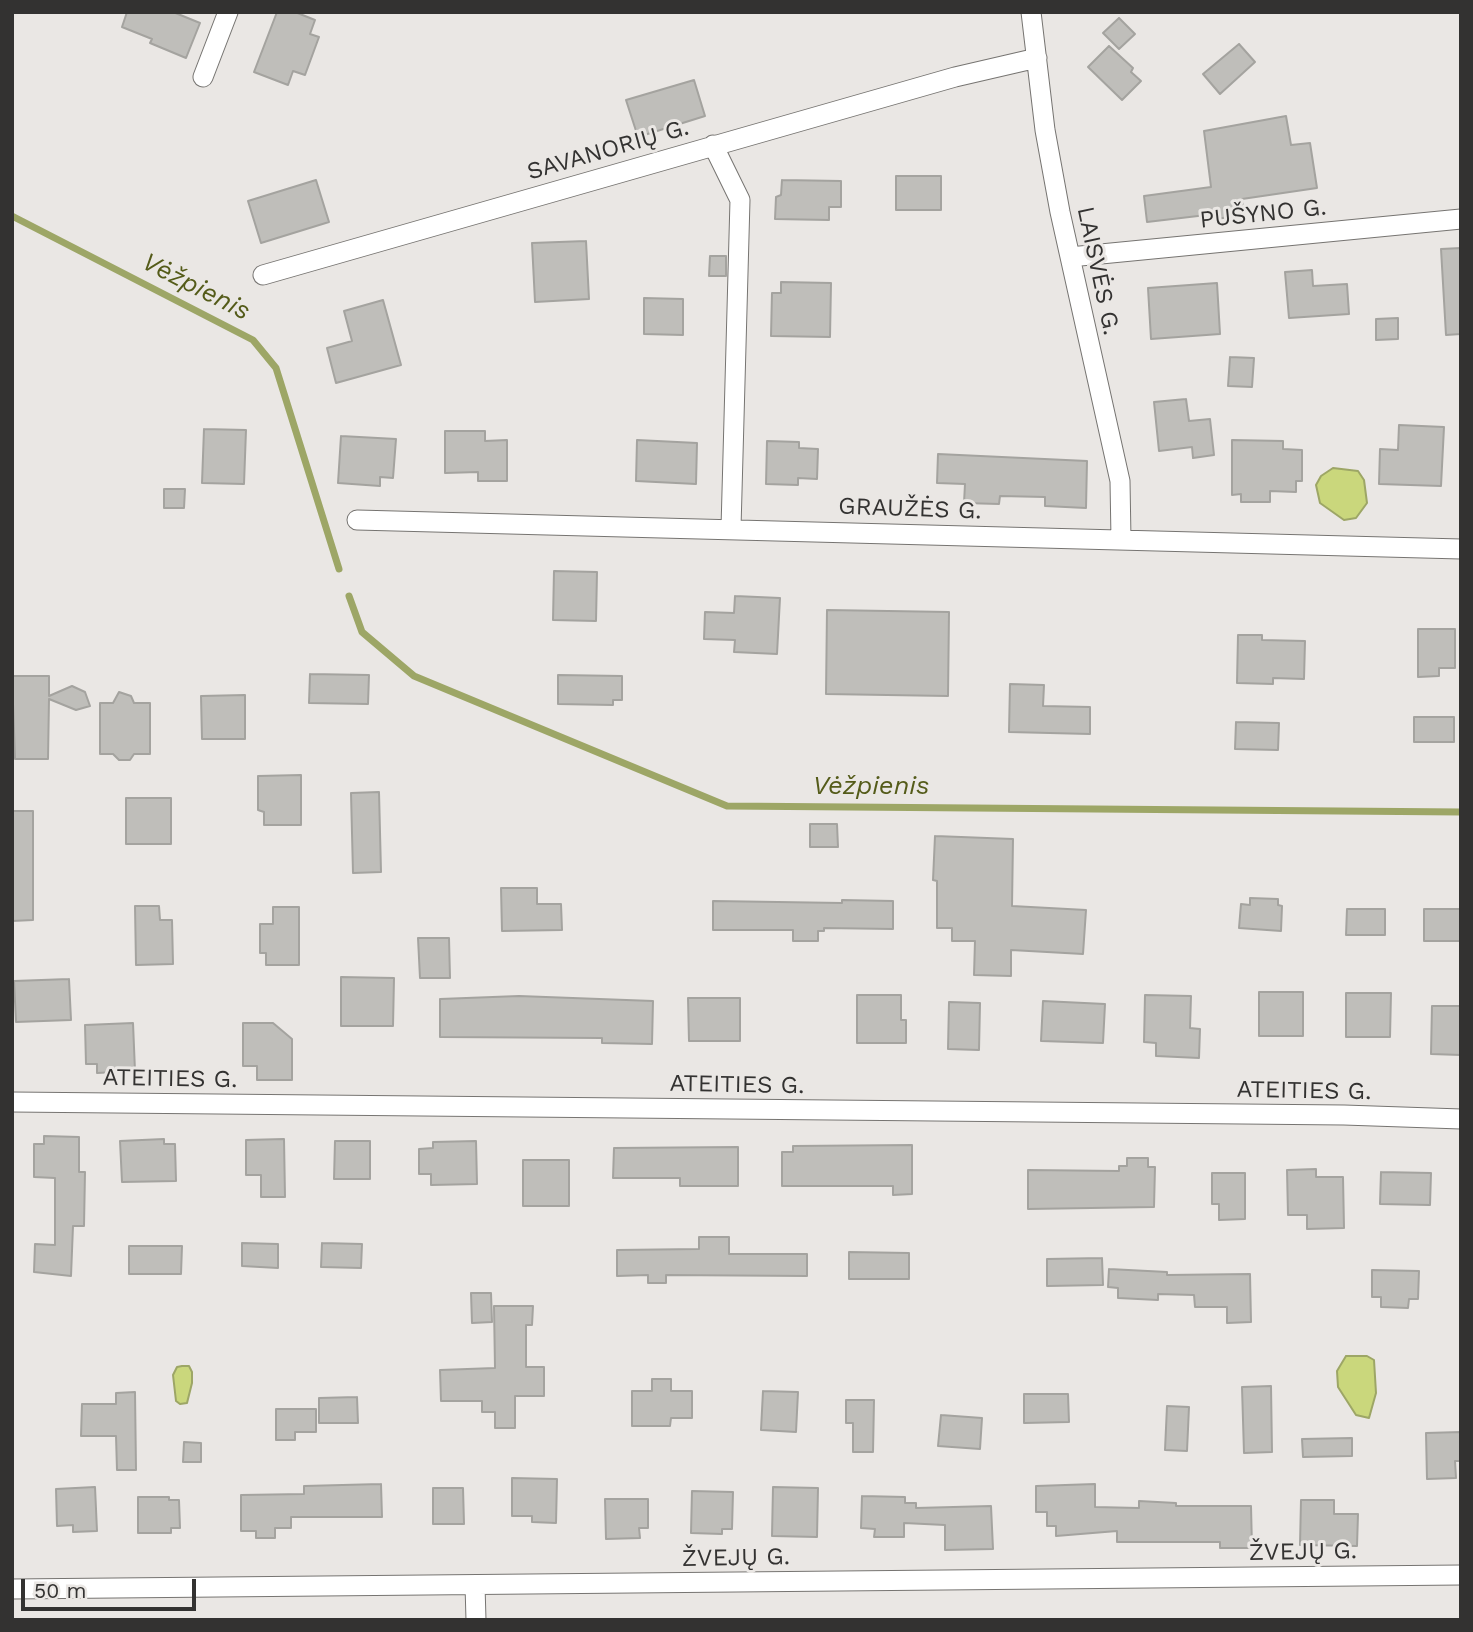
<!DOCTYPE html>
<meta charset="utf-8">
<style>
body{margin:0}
#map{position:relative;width:1473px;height:1632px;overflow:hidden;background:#eae7e4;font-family:"Work Sans",sans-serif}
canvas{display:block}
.frame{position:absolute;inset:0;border:14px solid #333231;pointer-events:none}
.scale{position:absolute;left:21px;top:1579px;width:175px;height:32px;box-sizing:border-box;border:4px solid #333231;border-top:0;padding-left:9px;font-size:21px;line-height:24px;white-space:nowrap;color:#333231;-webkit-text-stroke:5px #eae7e4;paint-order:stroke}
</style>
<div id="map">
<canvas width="1473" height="1632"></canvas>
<div class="frame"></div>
<div class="scale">50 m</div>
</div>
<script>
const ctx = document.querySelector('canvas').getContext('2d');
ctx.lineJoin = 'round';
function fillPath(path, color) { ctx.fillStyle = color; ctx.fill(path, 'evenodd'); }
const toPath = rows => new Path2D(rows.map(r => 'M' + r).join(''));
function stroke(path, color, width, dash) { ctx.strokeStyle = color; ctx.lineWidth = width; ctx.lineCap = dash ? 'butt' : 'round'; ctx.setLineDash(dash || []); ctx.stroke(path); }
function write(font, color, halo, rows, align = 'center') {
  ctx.font = font + ' "Work Sans",sans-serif'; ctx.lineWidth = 6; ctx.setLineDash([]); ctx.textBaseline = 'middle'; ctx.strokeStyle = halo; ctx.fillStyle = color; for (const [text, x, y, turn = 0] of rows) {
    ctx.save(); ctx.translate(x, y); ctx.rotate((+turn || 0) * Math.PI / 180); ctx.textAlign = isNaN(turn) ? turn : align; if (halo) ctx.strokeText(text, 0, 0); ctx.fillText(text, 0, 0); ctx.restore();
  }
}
const water = toPath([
 [1333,468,1358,471,1364,480,1367,503,1356,518,1344,520,1320,503,1316,485,1321,476,1333,468],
 [1346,1356,1367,1356,1374,1360,1376,1393,1369,1418,1356,1415,1338,1387,1337,1371,1346,1356],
 [182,1366,189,1366,192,1372,192,1383,187,1403,180,1404,176,1401,173,1375,177,1367,182,1366]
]);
const stream = toPath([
 [12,216,253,340,276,368,339,569],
 [349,596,362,632,414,676,727,806,1461,812]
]);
const building = toPath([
 [127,12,173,12,200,23,186,58,150,43,152,39,122,27,127,12],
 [277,12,295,12,315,20,310,34,319,37,305,75,293,71,288,85,254,72,277,12],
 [1119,18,1135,34,1119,49,1103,33,1119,18],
 [1239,44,1255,62,1220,94,1203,74,1239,44],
 [1109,46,1133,68,1131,72,1141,81,1122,100,1088,67,1109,46],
 [694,80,705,116,638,137,626,100,694,80],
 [1286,116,1291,145,1310,143,1317,188,1242,199,1244,215,1216,219,1215,214,1147,222,1144,196,1211,187,1204,131,1286,116],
 [896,176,941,176,941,210,896,210,896,176],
 [316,180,329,222,261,243,248,201,316,180],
 [782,180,841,181,841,207,829,207,829,220,775,219,776,197,781,195,782,180],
 [586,241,589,299,535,302,532,243,586,241],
 [1461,248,1461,334,1446,335,1441,249,1461,248],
 [710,256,726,256,726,276,709,276,710,256],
 [1312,270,1313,286,1347,284,1349,314,1289,318,1285,272,1312,270],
 [781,282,831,283,830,337,771,336,772,293,781,293,781,282],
 [1217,283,1220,334,1151,339,1148,288,1217,283],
 [644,298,683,299,683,335,644,334,644,298],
 [383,300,401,365,336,383,327,348,352,341,344,311,383,300],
 [1398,318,1398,339,1376,340,1376,319,1398,318],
 [1230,357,1254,358,1252,387,1228,386,1230,357],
 [1186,399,1189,421,1210,419,1214,455,1193,458,1192,447,1159,451,1154,402,1186,399],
 [1399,425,1444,427,1441,486,1379,484,1380,449,1398,450,1399,425],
 [204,429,246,430,244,484,202,483,204,429],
 [445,431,485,431,485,441,507,440,507,481,478,481,478,472,445,473,445,431],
 [341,436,396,439,393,478,380,477,380,486,338,483,341,436],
 [637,440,697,443,696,484,636,481,637,440],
 [1232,440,1283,441,1283,449,1302,450,1302,481,1296,481,1296,492,1270,491,1270,502,1241,502,1241,494,1232,495,1232,440],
 [767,441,799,442,799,448,818,449,817,479,798,478,798,485,766,484,767,441],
 [938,454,1087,461,1086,508,1045,506,1045,497,1000,496,999,504,964,503,965,484,937,483,938,454],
 [164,489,185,489,184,508,164,508,164,489],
 [554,571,597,572,596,621,553,620,554,571],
 [735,596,780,598,777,654,734,652,735,640,704,639,705,612,734,613,735,596],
 [827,610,949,612,948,696,826,694,827,610],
 [1418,629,1455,629,1455,668,1439,668,1439,676,1418,677,1418,629],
 [1238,635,1262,635,1262,640,1305,641,1304,679,1273,678,1273,684,1237,683,1238,635],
 [310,674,369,675,368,704,309,703,310,674],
 [558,675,622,676,622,700,613,700,613,705,558,704,558,675],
 [12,676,49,676,49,696,72,686,85,692,90,706,76,710,49,699,48,759,15,759,12,676],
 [1010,684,1044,685,1043,706,1090,707,1090,734,1009,732,1010,684],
 [119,692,131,696,134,703,150,703,150,754,134,754,130,760,119,760,113,754,100,754,100,703,113,703,119,692],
 [245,695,245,739,202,739,201,696,245,695],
 [1414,717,1454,717,1454,742,1414,742,1414,717],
 [1236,722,1279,723,1278,750,1235,749,1236,722],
 [301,775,301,825,264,825,264,812,258,810,258,776,301,775],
 [379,792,381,872,353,873,351,793,379,792],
 [126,798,171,798,171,844,126,844,126,798],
 [12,811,33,811,33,920,12,921,12,811],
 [810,824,837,824,838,847,810,847,810,824],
 [935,836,1013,839,1012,906,1086,910,1083,954,1011,950,1011,976,974,975,975,941,952,941,952,928,937,928,937,881,933,880,935,836],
 [501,888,537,888,537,904,561,904,562,930,502,931,501,888],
 [1250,898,1278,899,1278,905,1282,906,1281,931,1239,928,1241,904,1250,905,1250,898],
 [842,900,893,901,893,929,824,928,824,931,818,931,818,941,793,941,793,930,713,930,713,901,842,903,842,900],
 [135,906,159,906,160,920,172,920,173,964,136,965,135,906],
 [273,907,299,907,299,965,266,965,266,953,260,953,260,924,273,924,273,907],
 [1347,909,1385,909,1385,935,1346,935,1347,909],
 [1424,909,1461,909,1461,941,1424,941,1424,909],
 [418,938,449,938,450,978,420,978,418,938],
 [341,977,394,978,393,1026,341,1026,341,977],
 [69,979,71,1020,16,1022,14,981,69,979],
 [1259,992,1303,992,1303,1036,1259,1036,1259,992],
 [1346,993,1391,993,1390,1037,1346,1037,1346,993],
 [857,995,901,995,901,1020,906,1020,906,1043,857,1043,857,995],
 [1145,995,1191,996,1190,1028,1200,1029,1199,1058,1156,1056,1156,1043,1144,1042,1145,995],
 [519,996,653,1001,652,1044,602,1043,602,1038,440,1037,440,999,519,996],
 [688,998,740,998,740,1041,689,1041,688,998],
 [1043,1001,1105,1004,1103,1043,1041,1041,1043,1001],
 [949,1002,980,1003,979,1050,948,1049,949,1002],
 [1432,1006,1461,1006,1461,1055,1431,1054,1432,1006],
 [133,1023,135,1071,97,1073,97,1064,86,1064,85,1025,133,1023],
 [243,1023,273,1023,292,1039,292,1080,257,1080,257,1066,243,1066,243,1023],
 [44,1136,79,1137,79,1172,85,1172,84,1226,73,1226,71,1276,34,1272,35,1244,55,1245,55,1178,34,1177,34,1144,44,1144,44,1136],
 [164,1139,164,1144,175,1144,176,1181,122,1182,120,1141,164,1139],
 [284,1139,285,1197,261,1197,261,1175,246,1175,246,1140,284,1139],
 [335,1141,370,1141,370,1179,334,1179,335,1141],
 [476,1141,477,1184,431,1185,431,1174,419,1174,419,1149,433,1148,433,1142,476,1141],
 [912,1145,912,1194,893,1195,893,1186,782,1186,782,1152,793,1152,793,1146,912,1145],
 [738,1147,738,1186,680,1186,680,1178,613,1178,614,1148,738,1147],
 [1127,1158,1148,1158,1148,1167,1155,1167,1154,1207,1028,1209,1028,1170,1119,1171,1119,1166,1127,1166,1127,1158],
 [523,1160,569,1160,569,1206,523,1206,523,1160],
 [1316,1169,1316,1177,1343,1177,1344,1228,1307,1229,1307,1215,1288,1215,1287,1170,1316,1169],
 [1381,1172,1431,1173,1430,1205,1380,1204,1381,1172],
 [1212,1173,1245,1173,1245,1219,1219,1220,1219,1204,1212,1204,1212,1173],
 [699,1237,729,1237,729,1254,807,1254,807,1276,666,1275,666,1283,648,1283,648,1275,617,1276,617,1250,699,1249,699,1237],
 [242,1243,278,1244,278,1268,242,1266,242,1243],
 [322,1243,362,1244,361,1268,321,1267,322,1243],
 [129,1246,182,1246,181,1274,129,1274,129,1246],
 [849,1252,909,1253,909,1279,849,1279,849,1252],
 [1102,1258,1103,1285,1047,1286,1047,1259,1102,1258],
 [1109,1269,1167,1272,1167,1275,1250,1274,1251,1322,1227,1323,1227,1307,1195,1307,1194,1295,1158,1294,1158,1300,1118,1298,1118,1288,1108,1287,1109,1269],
 [1372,1270,1419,1271,1418,1299,1409,1299,1408,1308,1381,1307,1381,1297,1372,1297,1372,1270],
 [471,1293,491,1293,492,1322,472,1323,471,1293],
 [494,1306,533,1306,532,1325,526,1325,526,1367,544,1367,544,1396,515,1396,515,1428,495,1428,495,1412,482,1412,482,1401,441,1401,440,1370,495,1368,494,1306],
 [652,1379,671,1379,671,1391,692,1391,692,1418,671,1418,670,1426,632,1426,632,1391,652,1391,652,1379],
 [1271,1386,1272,1452,1244,1453,1242,1387,1271,1386],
 [763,1391,798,1392,796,1432,761,1430,763,1391],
 [135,1392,136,1470,117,1470,116,1436,81,1436,82,1404,116,1404,116,1393,135,1392],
 [1024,1394,1068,1394,1069,1422,1024,1423,1024,1394],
 [357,1397,358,1423,319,1423,319,1398,357,1397],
 [846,1400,874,1400,873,1452,853,1452,853,1423,846,1423,846,1400],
 [1167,1406,1189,1407,1187,1451,1165,1450,1167,1406],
 [276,1409,316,1409,316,1432,295,1432,295,1440,276,1440,276,1409],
 [941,1415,982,1418,980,1449,938,1446,941,1415],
 [1461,1432,1461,1461,1455,1461,1456,1478,1427,1479,1426,1433,1461,1432],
 [1352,1438,1352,1456,1303,1457,1302,1439,1352,1438],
 [184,1442,201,1443,201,1462,183,1462,184,1442],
 [512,1478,557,1479,556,1523,532,1522,532,1516,512,1516,512,1478],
 [381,1484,382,1517,291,1517,291,1528,275,1528,275,1538,256,1538,256,1531,241,1531,241,1495,304,1494,304,1486,381,1484],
 [1095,1484,1095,1507,1139,1508,1139,1501,1176,1503,1176,1506,1251,1506,1252,1548,1220,1548,1220,1542,1117,1542,1117,1531,1056,1536,1056,1526,1047,1526,1047,1512,1036,1512,1036,1486,1095,1484],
 [95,1487,97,1531,73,1532,73,1525,57,1526,56,1489,95,1487],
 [773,1487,818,1488,817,1537,772,1536,773,1487],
 [433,1488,463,1488,464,1524,433,1524,433,1488],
 [692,1491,733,1492,732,1529,722,1529,722,1534,691,1533,692,1491],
 [862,1496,905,1497,905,1503,916,1503,916,1508,991,1506,993,1549,945,1550,945,1525,904,1523,904,1537,874,1537,875,1529,861,1528,862,1496],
 [138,1497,169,1497,169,1500,179,1500,180,1528,171,1528,171,1533,138,1533,138,1497],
 [605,1499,648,1499,648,1528,639,1528,640,1538,606,1539,605,1499],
 [1301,1500,1334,1500,1334,1514,1358,1514,1357,1546,1300,1545,1301,1500]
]);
const street = toPath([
 [1031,12,1045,130,1060,212,1120,481,1121,539],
 [203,77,228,12],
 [713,145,740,200,731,528],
 [1070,257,1461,219],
 [263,275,955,77,1037,58],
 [357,520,1461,549],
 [12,1102,1344,1115,1461,1119],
 [475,1585,476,1620],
 [12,1589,1461,1575]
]);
const streetNames = [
 ["SAVANORIŲ G.",608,150,-16],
 ["PUŠYNO G.",1263,214,-6],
 ["LAISVĖS G.",1098,271,78],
 ["GRAUŽĖS G.",910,509,2],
 ["ATEITIES G.",170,1079,1],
 ["ATEITIES G.",737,1085,1],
 ["ATEITIES G.",1304,1091,1],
 ["ŽVEJŲ G.",1303,1552,-1],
 ["ŽVEJŲ G.",736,1558,-1]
];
const waterNames = [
 ["Vėžpienis",196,287,27],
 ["Vėžpienis",871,786]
];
fillPath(water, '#cad77c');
stroke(water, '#9da666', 2);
stroke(stream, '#9da666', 7);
fillPath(building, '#bfbeba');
stroke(building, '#a4a39f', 2);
stroke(street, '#767471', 21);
stroke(street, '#fff', 19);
write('24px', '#333231', '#eae7e4', streetNames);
write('italic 26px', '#545b19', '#eae7e4', waterNames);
</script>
